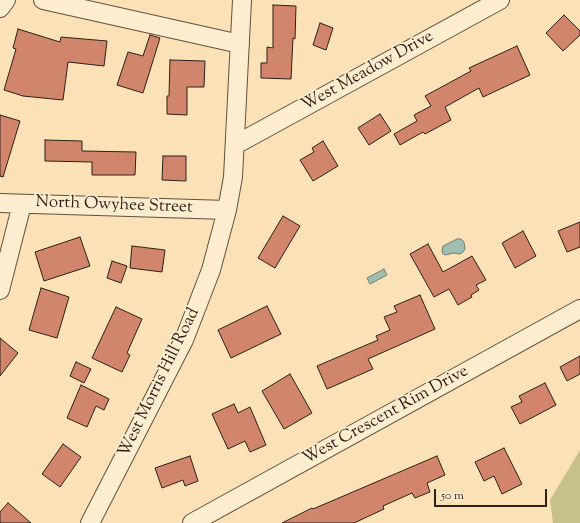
<!DOCTYPE html>
<style>
body{margin:0}
#map{position:relative;width:580px;height:523px;overflow:hidden;background:#fbe2b6;font-family:"Sorts Mill Goudy",serif}
canvas{display:block}
.scale{position:absolute;left:434px;top:489px;width:113px;height:18px;box-sizing:border-box;border:2px solid #2e1f16;border-top:0;padding-left:5px;font-size:12px;line-height:14px;white-space:nowrap;color:#2e1f16;-webkit-text-stroke:3px #fcecd0;paint-order:stroke}
</style>
<div id="map">
<canvas width="580" height="523"></canvas>
<div class="scale">50 m</div>
</div>
<script>
const ctx = document.querySelector('canvas').getContext('2d');
ctx.lineJoin = 'round';
function fillPath(path, color) { ctx.fillStyle = color; ctx.fill(path, 'evenodd'); }
const toPath = rows => new Path2D(rows.map(r => 'M' + r).join(''));
function stroke(path, color, width, dash) { ctx.strokeStyle = color; ctx.lineWidth = width; ctx.lineCap = dash ? 'butt' : 'round'; ctx.setLineDash(dash || []); ctx.stroke(path); }
function write(font, color, halo, rows, align = 'center') {
  ctx.font = font + ' "Sorts Mill Goudy",serif'; ctx.lineWidth = 3.5; ctx.setLineDash([]); ctx.textBaseline = 'middle'; ctx.strokeStyle = halo; ctx.fillStyle = color; for (const [text, x, y, turn = 0] of rows) {
    ctx.save(); ctx.translate(x, y); ctx.rotate((+turn || 0) * Math.PI / 180); ctx.textAlign = isNaN(turn) ? turn : align; if (halo) ctx.strokeText(text, 0, 0); ctx.fillText(text, 0, 0); ctx.restore();
  }
}
const green = toPath([
 [580,450,580,523,553,523,550,500]
]);
const water = toPath([
 [457,239,461,239,464,242,465,249,463,252,460,254,453,253,446,255,443,254,442,251,443,246,457,239],
 [384,269,387,275,370,284,367,278,384,269]
]);
const building = toPath([
 [273,5,296,6,295,39,293,38,291,79,261,78,261,63,267,63,267,47,273,48,273,5],
 [564,15,580,31,580,35,563,51,546,33,564,15],
 [320,23,333,28,326,50,313,45,320,23],
 [18,29,60,42,61,37,107,41,104,66,68,62,63,100,23,96,4,90,16,49,13,48,18,29],
 [150,35,160,38,143,93,117,85,128,52,143,56,150,35],
 [517,46,530,75,483,97,479,88,445,107,451,120,425,134,423,132,400,145,394,134,417,121,414,115,431,106,425,96,471,71,469,68,517,46],
 [170,60,205,61,204,87,187,87,187,115,167,114,167,96,169,96,170,60],
 [380,114,391,131,369,145,358,128,380,114],
 [0,115,20,121,3,177,0,176,0,115],
 [45,140,82,141,82,151,136,152,135,175,92,175,92,162,45,161,45,140],
 [323,141,338,166,313,181,300,160,314,152,312,148,323,141],
 [163,156,186,156,186,181,162,180,163,156],
 [283,216,300,226,275,268,258,258,283,216],
 [580,222,580,247,567,252,558,231,580,222],
 [523,231,536,256,515,268,502,243,523,231],
 [80,237,90,266,44,281,35,252,80,237],
 [428,244,443,272,472,256,486,280,476,285,479,290,471,295,472,297,458,305,449,289,434,297,410,254,428,244],
 [132,246,165,250,162,272,130,268,132,246],
 [112,261,127,266,121,283,107,278,112,261],
 [41,288,69,297,57,338,29,330,41,288],
 [420,295,435,329,368,359,373,369,327,389,317,366,378,340,376,336,390,330,384,317,397,312,394,306,420,295],
 [267,306,281,334,231,358,218,330,267,306],
 [116,307,142,319,127,353,130,355,122,372,92,358,116,307],
 [0,338,18,353,0,376,0,338],
 [580,356,580,374,567,381,560,367,580,356],
 [76,362,91,369,84,383,70,376,76,362],
 [290,374,312,413,284,429,262,391,290,374],
 [545,383,556,405,520,424,511,407,522,402,519,396,545,383],
 [81,385,109,399,104,410,96,406,87,427,67,418,81,385],
 [234,404,238,413,250,407,266,445,250,452,245,441,228,449,212,414,234,404],
 [63,444,81,457,60,487,42,474,63,444],
 [504,448,522,484,502,494,494,476,484,481,475,462,504,448],
 [190,456,198,481,185,486,183,480,162,488,155,468,190,456],
 [437,456,445,475,427,483,430,492,415,498,412,493,383,506,384,509,354,523,282,523,312,508,313,509,437,456],
 [8,503,31,523,0,523,0,512,8,503]
]);
const minor = toPath([
 [43,0,240,44],
 [0,8,6,0],
 [235,145,500,0],
 [0,203,227,210],
 [0,290,22,204],
 [90,523,184,340,211,270,227,210,233,177,242,0],
 [192,523,580,309]
]);
const streetNames = [
 ["West Meadow Drive",368,72,-29],
 ["North Owyhee Street",114,206,2],
 ["West Morris Hill Road",160,383,-64],
 ["West Crescent Rim Drive",386,416,-29]
];
fillPath(green, '#c6c189');
fillPath(water, '#9fbeaf');
stroke(water, '#727e72', 1);
fillPath(building, '#d1866c');
stroke(building, '#2e1f16', 1);
stroke(minor, '#61503e', 20);
stroke(minor, '#fcecd0', 18);
write('17px', '#2e1f16', '#fcecd0', streetNames);
</script>
